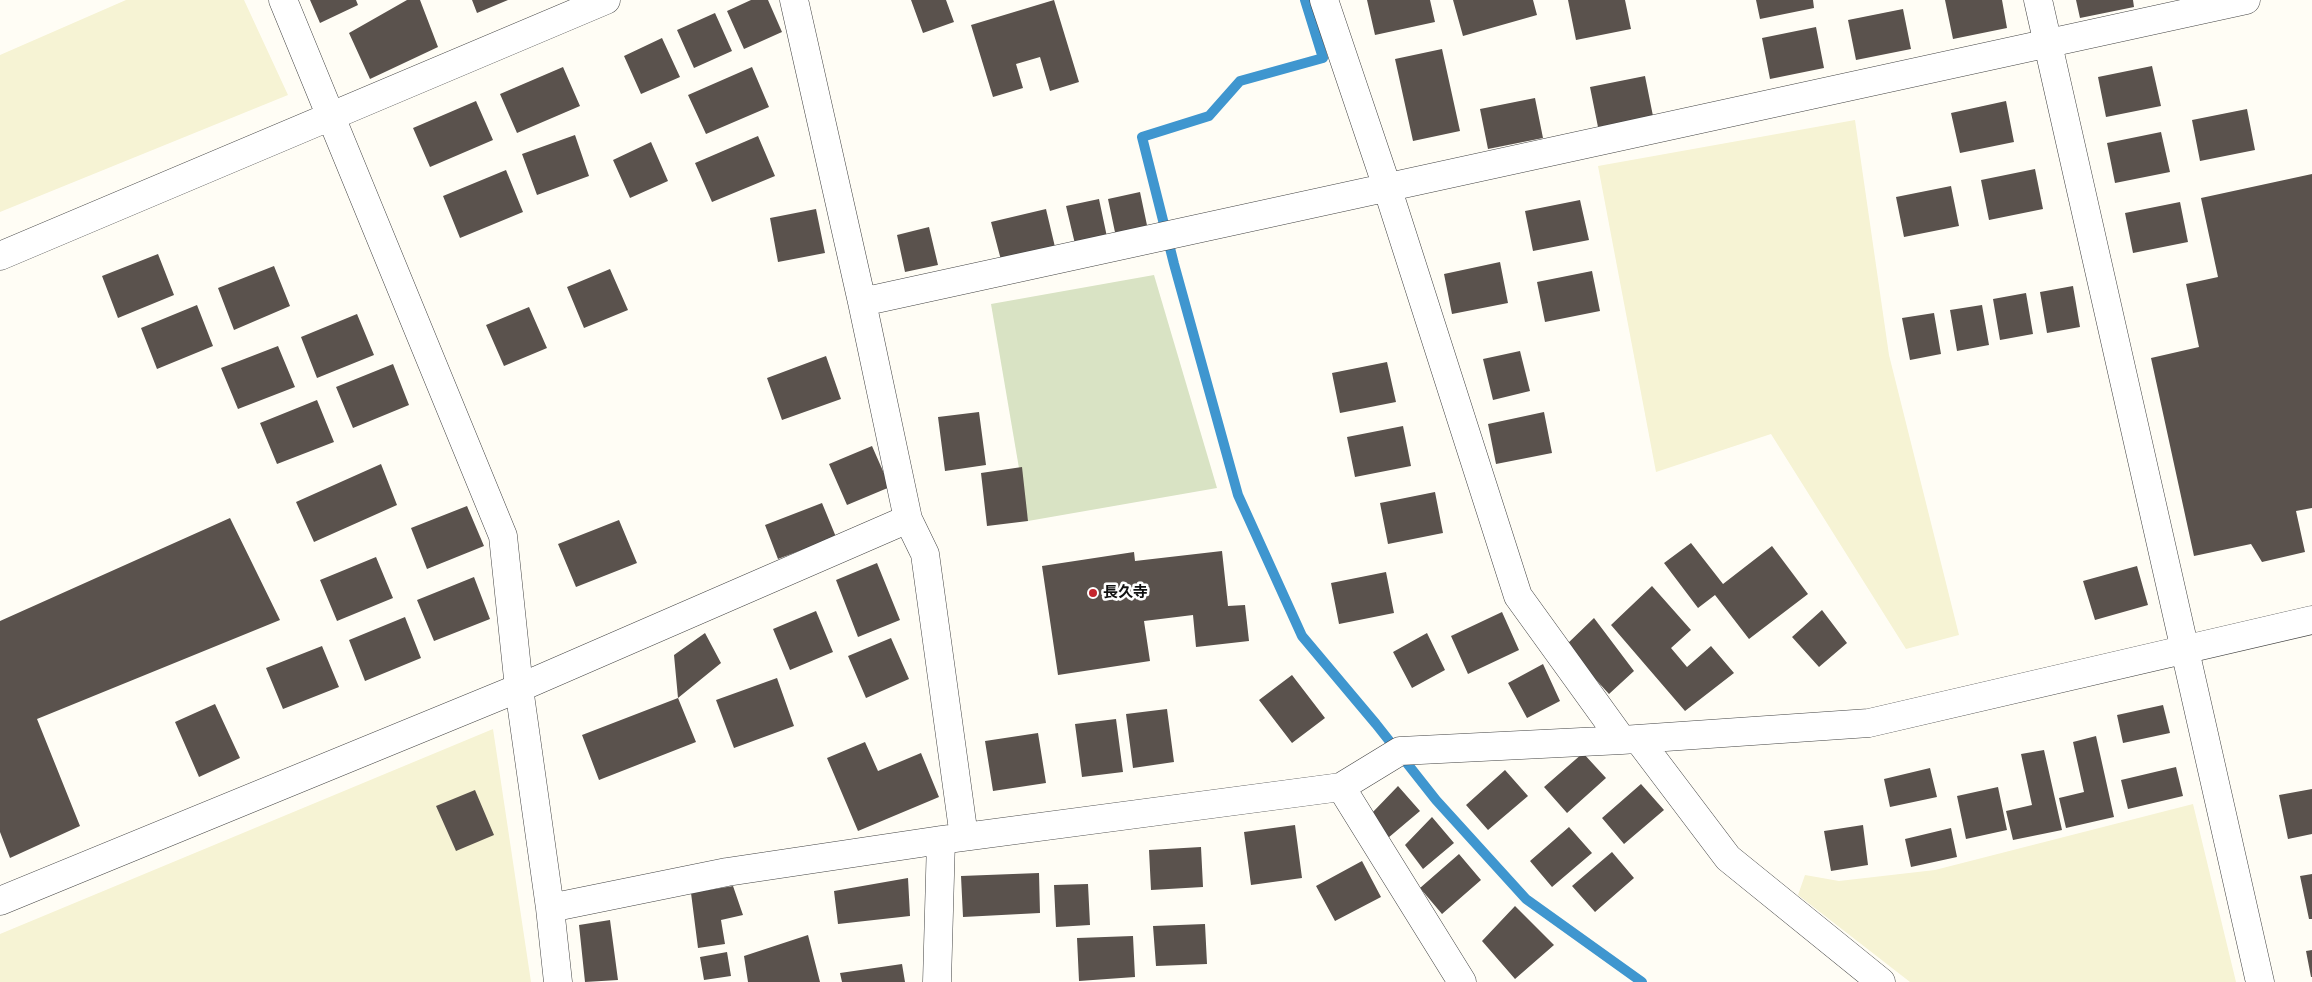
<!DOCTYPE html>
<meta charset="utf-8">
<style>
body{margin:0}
canvas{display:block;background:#fffdf5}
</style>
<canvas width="2312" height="982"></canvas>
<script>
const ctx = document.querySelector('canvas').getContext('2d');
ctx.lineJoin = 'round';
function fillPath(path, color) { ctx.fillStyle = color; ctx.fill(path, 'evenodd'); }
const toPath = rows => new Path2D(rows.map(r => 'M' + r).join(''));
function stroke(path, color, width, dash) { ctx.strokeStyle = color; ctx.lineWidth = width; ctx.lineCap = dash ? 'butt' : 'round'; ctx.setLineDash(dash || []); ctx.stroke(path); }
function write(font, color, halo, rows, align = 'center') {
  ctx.font = font + ' Merriweather,"Noto Sans JP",serif'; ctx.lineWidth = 5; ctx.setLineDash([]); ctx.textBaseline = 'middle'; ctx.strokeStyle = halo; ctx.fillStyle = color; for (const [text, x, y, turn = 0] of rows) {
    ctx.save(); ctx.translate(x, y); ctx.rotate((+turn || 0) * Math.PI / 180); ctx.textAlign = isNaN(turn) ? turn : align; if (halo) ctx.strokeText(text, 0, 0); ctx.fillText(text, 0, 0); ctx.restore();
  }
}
const farmland = toPath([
 [126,0,244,0,288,95,0,212,0,55],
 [1855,120,1889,355,1959,635,1906,649,1771,434,1656,472,1598,166],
 [493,729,531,982,0,982,0,934],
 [2193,804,2236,982,1910,982,1798,895,1805,875,1839,881,1935,870]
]);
const cemetery = toPath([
 [1154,275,1217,488,1028,521,991,304]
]);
const stream = toPath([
 [1305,0,1323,58,1240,81,1209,116,1142,137,1174,264,1238,495,1302,636,1376,724,1436,800,1526,899,1642,982]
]);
const building = toPath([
 [310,0,356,0,358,5,320,23],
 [407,0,420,0,438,47,370,79,349,33],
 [472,0,508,0,477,13],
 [751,0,768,0,782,32,744,49,727,11],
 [911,0,946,0,954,22,923,33],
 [1054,0,1079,82,1050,91,1040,57,1016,64,1023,88,993,97,971,25],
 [1367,0,1430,0,1435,22,1375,35],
 [1453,0,1533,0,1537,15,1463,36],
 [1568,0,1625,0,1631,29,1576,40],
 [1756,0,1813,0,1814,8,1760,19],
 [1945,0,2002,0,2007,28,1953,39],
 [2076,0,2133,0,2134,7,2080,18],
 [1903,9,1911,49,1856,60,1848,20],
 [715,13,732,51,694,68,677,30],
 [1816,27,1824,68,1770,79,1762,38],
 [662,38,680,77,641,94,624,56],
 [1442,49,1460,131,1413,141,1395,59],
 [2152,66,2161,106,2106,117,2098,77],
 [563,67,580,106,517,133,500,94],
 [752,67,769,107,706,134,688,95],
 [1645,76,1653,116,1598,127,1590,87],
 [1535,98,1543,138,1488,149,1480,109],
 [476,101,493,140,430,167,413,128],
 [2006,101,2014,142,1960,153,1951,113],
 [2247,109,2255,150,2200,161,2192,120],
 [2161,132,2170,172,2115,183,2107,143],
 [575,135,589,176,537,195,522,154],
 [758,136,775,176,712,202,695,163],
 [651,142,668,181,630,198,613,160],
 [2035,169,2043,209,1989,220,1981,180],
 [506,170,523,212,460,238,443,196],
 [2312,174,2312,508,2296,511,2305,552,2262,562,2251,544,2194,556,2151,358,2199,347,2186,284,2218,277,2201,198],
 [1951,186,1959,226,1904,237,1896,197],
 [1140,192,1148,230,1116,237,1108,199],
 [1099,199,1107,237,1075,244,1066,206],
 [1580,200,1589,240,1533,251,1525,211],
 [2180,202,2188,242,2133,253,2125,213],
 [816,209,825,253,778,262,770,218],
 [1046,209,1055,247,1001,260,991,222],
 [929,227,938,265,905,272,897,235],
 [158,254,174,295,118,318,102,276],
 [1500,262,1508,303,1452,314,1444,274],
 [274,266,290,306,234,330,218,288],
 [610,269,628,310,584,328,567,287],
 [1592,271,1600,311,1545,322,1537,282],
 [2073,286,2080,327,2047,333,2040,292],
 [2026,293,2033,334,2000,340,1993,299],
 [197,305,213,346,157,369,141,328],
 [1982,305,1989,345,1957,351,1950,310],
 [529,307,547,348,504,366,486,325],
 [1934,313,1941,354,1910,360,1902,318],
 [357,314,374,355,317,378,301,337],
 [278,346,295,387,238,409,221,368],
 [1520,351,1530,391,1493,400,1483,359],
 [826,356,841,399,782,420,767,378],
 [1387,362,1396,402,1340,413,1332,373],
 [393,364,409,405,353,428,336,387],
 [317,400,334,442,277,464,260,423],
 [979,412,986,465,945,471,938,417],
 [1544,412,1552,453,1496,464,1488,424],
 [1403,426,1411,466,1355,477,1347,437],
 [872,446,890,487,847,505,829,464],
 [381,464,397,505,314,542,296,502],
 [1022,467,1028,521,987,526,981,473],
 [1435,492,1443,533,1388,544,1380,503],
 [822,503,836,537,778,559,765,525],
 [467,506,484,546,427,569,411,528],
 [230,518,280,620,37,719,80,826,10,858,0,832,0,621],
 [619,520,637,563,576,587,558,544],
 [1691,543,1723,584,1772,546,1808,594,1749,639,1715,595,1698,608,1664,563],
 [1222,551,1228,606,1245,605,1249,641,1196,647,1193,615,1144,621,1150,661,1058,675,1042,566,1134,552,1135,561],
 [376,557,393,598,337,621,320,580],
 [877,563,900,620,858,637,836,580],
 [2137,566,2148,605,2095,620,2083,581],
 [1386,572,1394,613,1339,624,1331,583],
 [474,577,490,619,434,641,417,600],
 [1652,586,1691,630,1671,648,1687,667,1711,646,1734,673,1685,711,1611,625],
 [1822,610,1847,643,1819,667,1792,637],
 [816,611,833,652,790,670,773,629],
 [1502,612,1519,650,1468,674,1451,636],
 [405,617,421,658,365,681,349,640],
 [1594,618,1634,671,1609,694,1565,646],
 [705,633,721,663,678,698,674,655],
 [1427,633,1445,670,1412,688,1393,652],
 [891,638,909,679,866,698,848,656],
 [322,646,339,687,283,709,266,668],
 [1543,664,1560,701,1527,718,1508,683],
 [1292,675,1325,718,1292,743,1259,700],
 [777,678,794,726,734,748,716,700],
 [678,698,696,742,599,780,582,735],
 [215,704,240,758,199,777,175,722],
 [2163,705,2170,733,2123,743,2117,715],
 [1167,709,1174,762,1133,768,1126,714],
 [1116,719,1123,772,1082,777,1075,724],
 [1038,733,1046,783,993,791,985,741],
 [2096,736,2114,817,2066,828,2059,798,2084,792,2073,742],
 [865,742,878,771,921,753,939,797,858,831,827,758],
 [2044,750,2062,830,2013,840,2006,811,2032,805,2021,754],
 [1583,753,1606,778,1567,813,1544,787],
 [2176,767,2183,796,2128,809,2121,780],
 [1930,768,1937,797,1890,807,1884,779],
 [1505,770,1528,796,1488,830,1466,805],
 [1641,784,1664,810,1624,844,1602,818],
 [1398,786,1420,811,1388,838,1371,814],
 [1998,787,2007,830,1966,839,1957,796],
 [2312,789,2312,834,2288,839,2279,795],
 [475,790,494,835,456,851,436,806],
 [1432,817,1454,843,1423,869,1405,845],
 [1295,825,1302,878,1251,885,1244,832],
 [1863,825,1868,865,1831,871,1824,831],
 [1569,827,1592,853,1552,887,1530,861],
 [1951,828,1957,857,1911,867,1905,839],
 [1201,847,1203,887,1151,890,1149,850],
 [1612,852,1634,878,1595,912,1572,886],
 [1459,854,1481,880,1442,914,1420,888],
 [1362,861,1381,897,1335,921,1316,886],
 [1039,873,1040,913,963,917,961,876],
 [2312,874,2312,919,2309,919,2300,876],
 [908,878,910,916,838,924,834,891],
 [1088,884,1090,925,1056,927,1054,885],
 [733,886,743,915,721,920,725,944,698,948,691,893],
 [1515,906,1554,945,1515,979,1482,941],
 [610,920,618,980,585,982,579,925],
 [1205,924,1207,964,1156,966,1153,926],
 [808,935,820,982,748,982,744,956],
 [1133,936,1135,977,1079,981,1077,938],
 [2312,950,2312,977,2311,977,2306,951],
 [727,952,731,976,704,980,700,957],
 [902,964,905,982,842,982,840,973]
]);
const minor = toPath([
 [283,0,503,536,519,688,550,908,558,982],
 [794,0,862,302,908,519,925,554,964,837],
 [1324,0,1387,187,1518,596,1622,740],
 [2038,0,2260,982],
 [0,256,606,0],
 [862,302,2246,0],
 [519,688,908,519],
 [1638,739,1728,858,1881,982],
 [1341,787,1462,982],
 [550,908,727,872,941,840,1341,787,1400,751,1622,740,1869,723,2312,620],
 [937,982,941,840]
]);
const tertiary = toPath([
 [0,901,519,688]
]);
const markers = [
 [1093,593,5,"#c4262e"]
];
const poiNames = [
 ["長久寺",1103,593]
];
fillPath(farmland, '#f6f3d4');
fillPath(cemetery, '#d9e3c4');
stroke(stream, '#3f96cf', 10);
fillPath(building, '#5a524d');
stroke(minor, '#444', 29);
stroke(tertiary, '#444', 29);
stroke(minor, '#fff', 28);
stroke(tertiary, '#fff', 28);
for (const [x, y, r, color] of markers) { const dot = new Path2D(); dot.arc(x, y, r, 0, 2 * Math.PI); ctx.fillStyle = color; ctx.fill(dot); stroke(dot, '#fff', 2); }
write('bold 15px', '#111', '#fff', poiNames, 'left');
</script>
